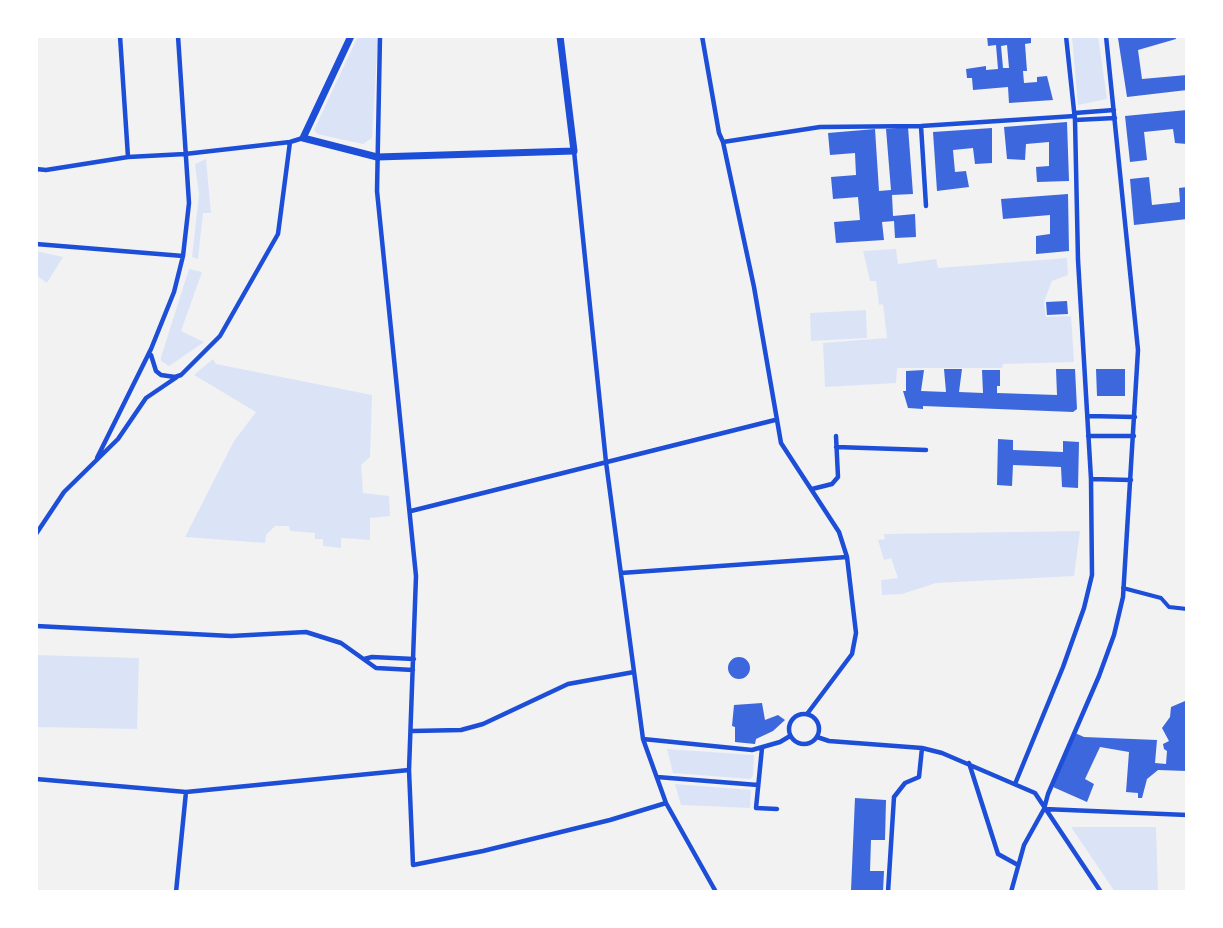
<!DOCTYPE html>
<style>
body{margin:0}
#map{position:relative;width:1223px;height:928px;overflow:hidden;background:#f2f2f2;font-family:Barlow,sans-serif}
canvas{display:block}
.frame{position:absolute;inset:0;border:38px solid #fff;pointer-events:none}
</style>
<div id="map">
<canvas width="1223" height="928"></canvas>
<div class="frame"></div>
</div>
<script>
const ctx = document.querySelector('canvas').getContext('2d');
ctx.lineJoin = 'round';
function fillPath(path, color) { ctx.fillStyle = color; ctx.fill(path, 'evenodd'); }
const toPath = rows => new Path2D(rows.map(r => 'M' + r).join(''));
function stroke(path, color, width, dash) { ctx.strokeStyle = color; ctx.lineWidth = width; ctx.lineCap = dash ? 'butt' : 'round'; ctx.setLineDash(dash || []); ctx.stroke(path); }
const green = toPath([
 [358,36,378,36,372,138,363,144,317,134,314,130],
 [1072,36,1098,36,1107,99,1078,105],
 [206,159,211,213,203,213,198,259,192,257,199,194,195,164],
 [896,249,898,264,936,259,938,268,1067,258,1068,275,1052,281,1044,302,1046,317,1071,316,1074,362,1003,364,1002,368,897,368,896,383,825,387,823,343,887,338,883,304,879,305,876,281,870,281,863,251],
 [36,251,63,257,47,283,36,275],
 [189,269,202,272,181,331,204,342,169,366,161,361,161,357],
 [866,310,867,338,811,341,810,313],
 [213,359,216,364,372,395,370,457,361,465,363,493,389,496,390,516,370,518,370,540,341,538,341,548,323,546,323,539,315,539,315,533,290,531,289,526,275,526,266,535,265,543,185,537,234,441,256,412,194,375],
 [1080,531,1074,576,936,583,902,594,882,595,881,580,898,578,891,558,884,560,878,540,885,539,884,534],
 [36,655,139,658,137,729,36,727],
 [667,749,754,755,753,776,750,779,673,773],
 [675,784,751,790,750,808,681,805],
 [1071,827,1156,827,1158,892,1115,892]
]);
const building = toPath([
 [987,36,1031,36,1031,43,1025,44,1027,71,1023,71,1024,83,1037,82,1037,77,1047,76,1053,100,1009,103,1008,87,973,90,972,78,967,78,966,69,986,66,986,70,998,69,996,45,988,46],
 [1007,45,1009,68,1003,68,1001,46],
 [1127,36,1175,36,1176,39,1138,50,1142,79,1187,75,1187,90,1127,97,1118,38],
 [1187,110,1187,144,1175,143,1173,129,1144,132,1147,160,1130,162,1125,116],
 [1067,122,1069,181,1037,182,1036,167,1049,166,1049,142,1026,144,1025,160,1007,159,1004,127],
 [908,127,913,194,892,195,893,216,915,214,916,237,895,238,894,221,882,222,884,240,836,243,834,222,860,220,858,197,833,199,831,177,856,175,855,153,830,155,828,133,875,129,879,191,891,190,886,129],
 [992,128,992,163,975,164,973,148,953,150,955,172,966,171,969,187,937,191,933,132],
 [1149,177,1152,205,1180,202,1179,188,1187,187,1187,219,1134,225,1130,179],
 [1068,194,1069,251,1036,254,1036,236,1050,234,1050,215,1003,219,1001,199],
 [1067,301,1068,314,1047,315,1046,302],
 [944,369,962,369,959,392,983,393,982,370,1000,370,1000,386,997,386,997,393,1057,395,1056,369,1075,369,1077,409,1073,412,923,406,923,409,908,408,903,391,906,391,906,371,924,370,921,391,946,392],
 [1096,369,1125,369,1125,396,1097,396],
 [998,439,1013,440,1013,450,1063,452,1063,441,1079,442,1078,488,1062,487,1061,467,1013,465,1012,486,997,485],
 '728 668a11 11 0 1 1 22 0a11 11 0 1 1-22 0Z',
 [1185,701,1187,771,1158,770,1147,779,1142,798,1138,798,1138,793,1126,792,1129,752,1100,747,1085,779,1094,784,1087,802,1053,787,1075,733,1084,737,1157,740,1155,763,1166,764,1167,751,1164,749,1163,744,1169,741,1162,728,1170,717,1171,707],
 [762,703,765,720,778,715,785,720,773,731,756,739,755,744,735,742,735,727,732,726,734,705],
 [855,798,886,800,885,840,871,840,870,871,884,871,883,892,851,890]
]);
const pedestrian = toPath([
 [1123,588,1161,598,1169,607,1187,609]
]);
const minor = toPath([
 [120,36,128,157],
 [380,36,377,191,416,576,409,770,413,865,483,851,610,820,666,803],
 [702,36,719,133,723,142,754,287,781,443,839,532,847,557,856,633,852,654,807,714],
 [1075,113,1114,110],
 [1075,120,1115,118],
 [921,126,926,206],
 [723,142,820,127,921,126,1075,116],
 [574,151,606,462,643,739,666,803,716,892],
 [36,169,46,170,128,157,185,154,290,142,303,138],
 [36,244,183,256],
 [151,355,156,371,161,375,175,377,181,375,220,336,278,234,290,142],
 [1088,416,1135,417],
 [1088,436,1134,436],
 [836,447,926,450],
 [97,458,151,349,174,292,183,256,189,203,178,36],
 [1091,479,1131,480],
 [812,489,832,484,838,477,836,436],
 [411,511,775,420],
 [36,534,64,492,118,439,146,398,177,377],
 [621,573,847,557],
 [36,626,231,636,306,632,341,643,376,668,413,670],
 [364,659,372,657,414,659],
 '789 729a15 15 0 1 1 30 0a15 15 0 1 1-30 0Z',
 [412,731,461,730,483,724,568,684,634,672],
 [817,737,829,741,922,748,942,753,1035,793,1101,892],
 [643,739,752,750,780,742,790,736],
 [762,748,756,808,777,809],
 [969,763,998,854,1018,865],
 [657,777,758,785],
 [36,779,186,792,409,770],
 [1015,784,1063,667,1084,608,1092,575,1091,479,1078,260,1075,120,1066,36],
 [1044,809,1187,815],
 [176,892,186,792],
 [888,892,894,797,905,783,919,777,922,748],
 [1011,892,1024,845,1044,809,1048,794,1099,676,1114,635,1123,597,1138,350,1106,36]
]);
const secondary = toPath([
 [351,36,303,138,377,157,574,151,560,36]
]);
fillPath(green, '#dbe4f7');
fillPath(building, '#3d67dc');
stroke(pedestrian, '#1d4ed8', 4);
stroke(minor, '#1d4ed8', 4.5);
stroke(secondary, '#1d4ed8', 7);
</script>
